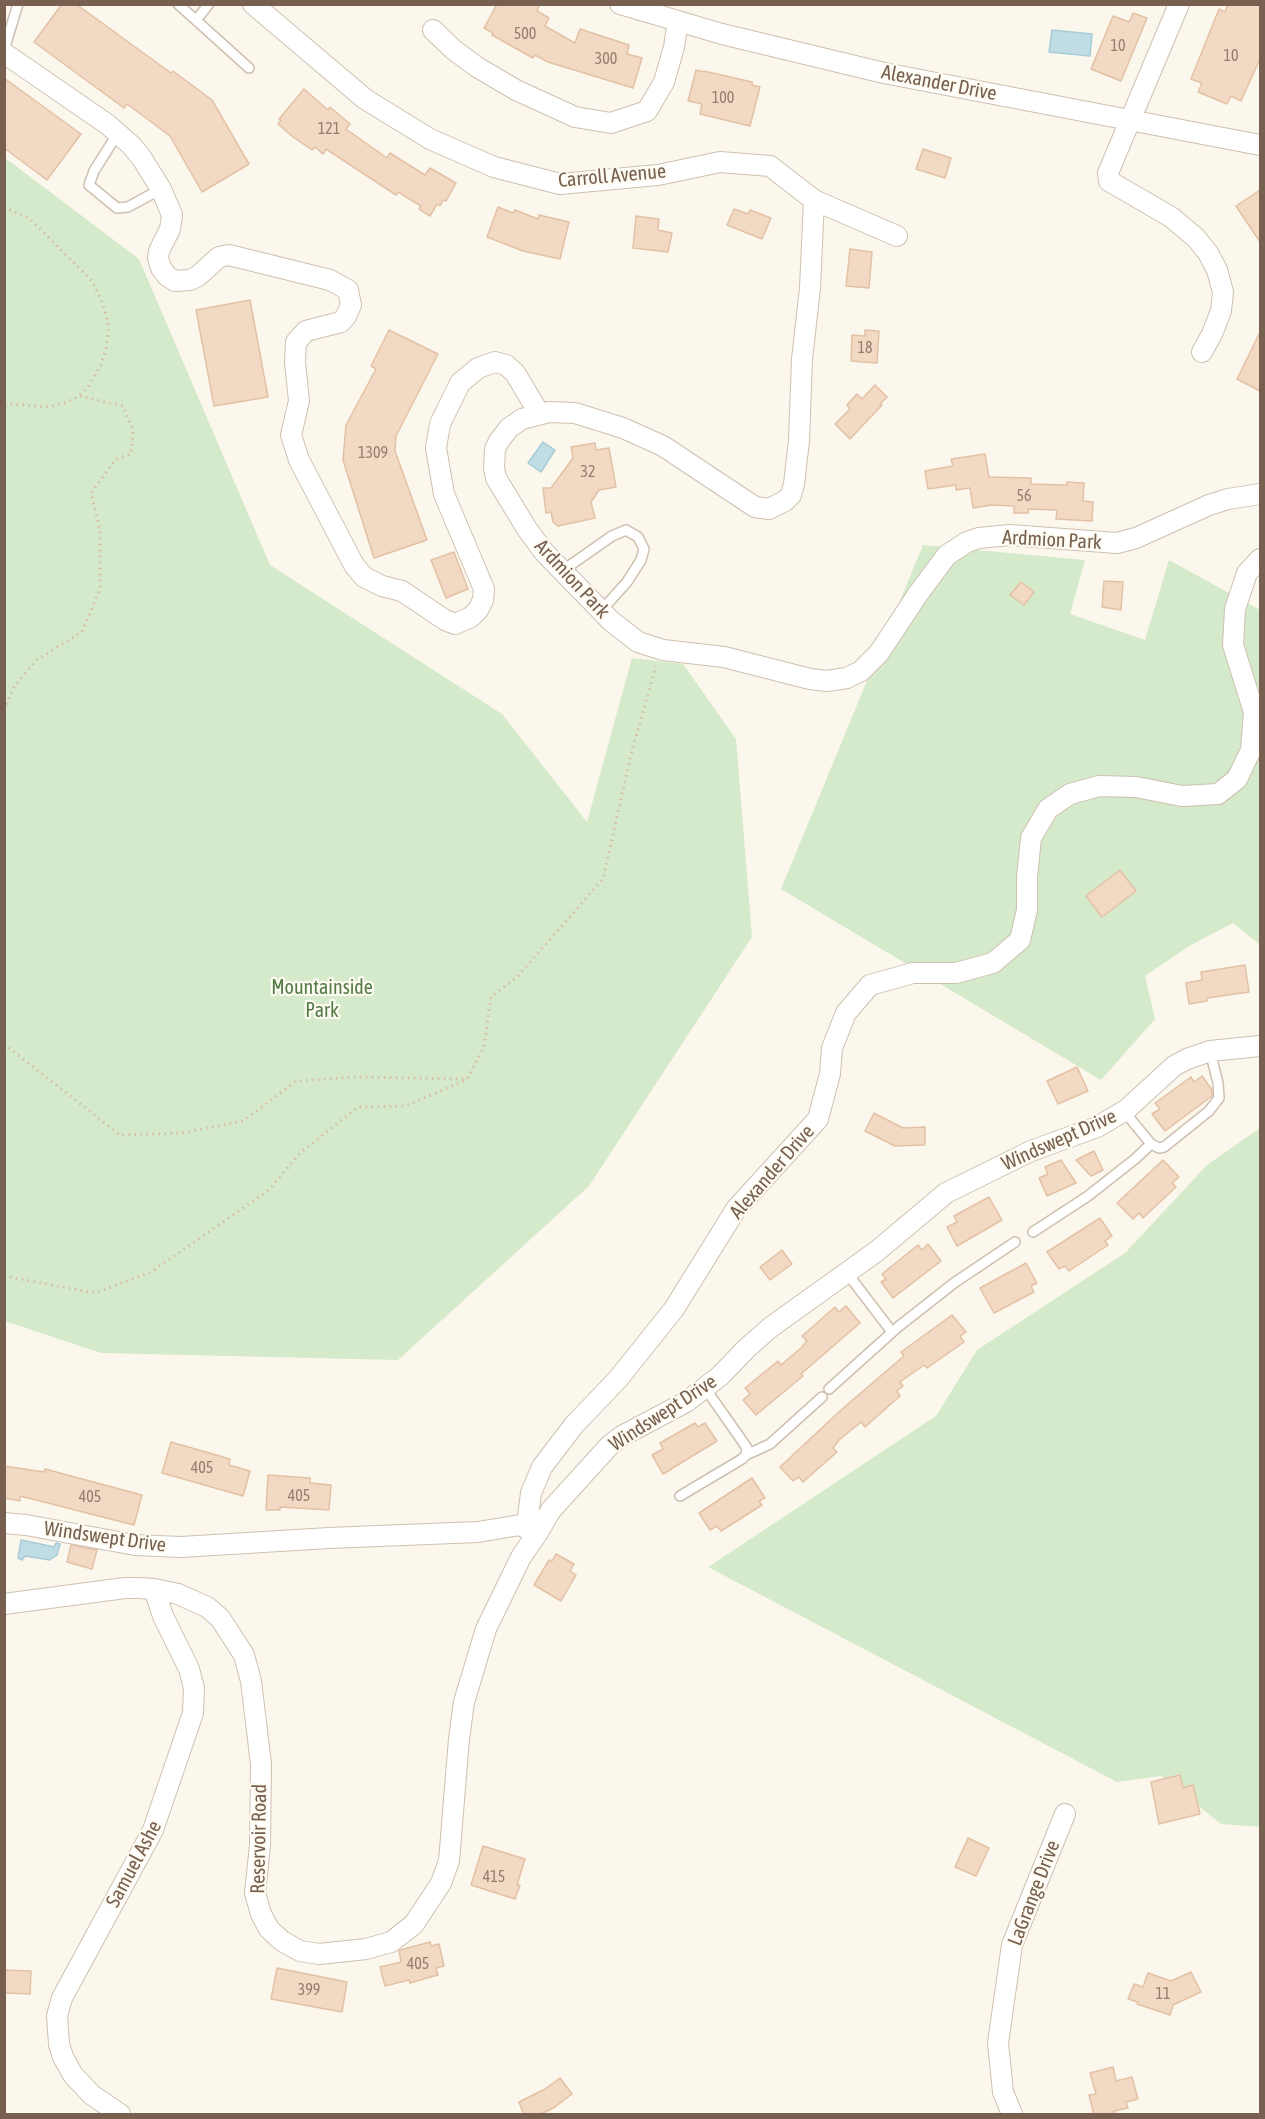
<!DOCTYPE html>
<style>
body{margin:0}
#map{position:relative;width:1265px;height:2119px;overflow:hidden;background:#fcf7ec;font-family:"Asap Condensed",sans-serif}
canvas{display:block}
.frame{position:absolute;inset:0;border:6px solid #77604f;pointer-events:none}
</style>
<div id="map">
<canvas width="1265" height="2119"></canvas>
<div class="frame"></div>
</div>
<script>
const ctx = document.querySelector('canvas').getContext('2d');
ctx.lineJoin = 'round';
function fillPath(path, color) { ctx.fillStyle = color; ctx.fill(path, 'evenodd'); }
const toPath = rows => new Path2D(rows.map(r => 'M' + r).join(''));
function stroke(path, color, width, dash) { ctx.strokeStyle = color; ctx.lineWidth = width; ctx.lineCap = dash ? 'butt' : 'round'; ctx.setLineDash(dash || []); ctx.stroke(path); }
function write(font, color, halo, rows, align = 'center') {
  ctx.font = font + ' "Asap Condensed",sans-serif'; ctx.lineWidth = 4.5; ctx.setLineDash([]); ctx.textBaseline = 'middle'; ctx.strokeStyle = halo; ctx.fillStyle = color; for (const [text, x, y, turn = 0] of rows) {
    ctx.save(); ctx.translate(x, y); ctx.rotate((+turn || 0) * Math.PI / 180); ctx.textAlign = isNaN(turn) ? turn : align; if (halo) ctx.strokeText(text, 0, 0); ctx.fillText(text, 0, 0); ctx.restore();
  }
}
const green = toPath([
 [4,157,139,259,270,565,502,714,587,822,632,658,683,664,736,739,752,937,589,1186,398,1360,101,1353,5,1321],
 [923,545,1085,560,1070,614,1145,640,1169,560,1260,610,1260,945,1233,923,1189,946,1145,976,1155,1019,1101,1080,781,889],
 [1260,1128,1260,1827,1221,1824,1161,1776,1117,1782,708,1567,936,1416,977,1350,1125,1253,1207,1165]
]);
const water = toPath([
 [1052,30,1092,34,1090,56,1049,52,1052,30],
 [543,442,555,450,541,472,528,463,543,442],
 [21,1540,54,1547,56,1543,60,1544,57,1555,50,1560,25,1556,22,1560,18,1558,21,1540]
]);
const building = toPath([
 [62,4,76,4,171,73,173,71,212,100,249,164,202,192,170,136,127,104,124,108,34,42,62,4],
 [497,4,540,4,537,11,549,18,545,26,575,43,580,29,629,45,627,54,642,58,633,88,548,62,535,55,533,58,492,35,493,33,484,28,497,4],
 [1228,4,1260,4,1260,59,1241,101,1231,96,1227,104,1198,92,1202,83,1191,79,1219,9,1225,12,1228,4],
 [1133,13,1147,18,1121,81,1091,69,1113,16,1129,22,1133,13],
 [696,70,704,72,704,71,752,82,752,85,760,87,750,126,700,114,702,104,688,101,696,70],
 [4,78,81,134,47,180,4,148,4,78],
 [304,89,328,110,330,107,350,124,346,129,387,158,390,153,425,175,430,168,456,183,446,201,443,200,440,206,437,204,430,216,419,209,421,206,398,192,396,195,326,149,323,154,315,147,312,150,293,137,278,124,281,120,279,119,304,89],
 [923,149,951,158,945,178,916,169,923,149],
 [1260,190,1260,242,1236,206,1260,190],
 [498,207,513,213,515,210,538,219,539,215,569,222,560,259,523,251,487,237,498,207],
 [734,209,748,214,750,210,771,218,762,239,727,225,734,209],
 [636,216,659,219,658,230,672,233,668,252,633,248,636,216],
 [850,249,872,252,869,288,846,286,850,249],
 [250,300,268,397,214,406,196,310,250,300],
 [389,330,438,354,396,436,395,451,427,540,374,558,343,460,346,425,376,369,371,366,389,330],
 [865,330,879,331,877,363,851,361,852,335,865,336,865,330],
 [1260,332,1260,391,1237,379,1260,332],
 [875,385,887,397,880,404,882,405,850,439,835,424,850,409,847,405,857,394,862,399,875,385],
 [595,443,596,450,609,448,616,487,599,490,591,502,595,518,558,526,553,522,551,512,546,513,543,488,551,488,573,458,571,447,595,443],
 [985,454,989,477,1031,478,1031,484,1067,485,1067,482,1084,483,1083,501,1093,502,1092,521,1056,519,1057,510,1028,509,1028,513,1014,513,1014,506,992,505,973,508,970,488,956,490,956,485,928,489,925,471,953,466,951,459,985,454],
 [454,552,468,589,446,598,431,560,454,552],
 [1104,581,1123,582,1121,610,1102,607,1104,581],
 [1021,582,1034,592,1024,605,1010,595,1021,582],
 [1120,870,1136,891,1102,917,1086,896,1120,870],
 [1245,965,1249,992,1207,998,1207,1001,1189,1004,1186,983,1202,980,1201,972,1245,965],
 [1077,1067,1088,1091,1058,1104,1047,1081,1077,1067],
 [1202,1076,1212,1090,1212,1096,1165,1131,1152,1114,1160,1109,1155,1103,1191,1077,1194,1082,1202,1076],
 [874,1113,903,1128,925,1127,925,1145,895,1146,865,1131,874,1113],
 [1094,1151,1103,1170,1091,1176,1076,1160,1094,1151],
 [1061,1160,1076,1183,1047,1196,1039,1178,1048,1174,1045,1167,1061,1160],
 [1163,1160,1179,1177,1172,1183,1176,1187,1143,1218,1139,1213,1133,1219,1117,1203,1163,1160],
 [989,1197,1002,1220,957,1246,947,1227,957,1222,954,1216,989,1197],
 [1100,1218,1112,1236,1105,1241,1108,1245,1069,1271,1065,1266,1059,1269,1047,1252,1100,1218],
 [928,1244,941,1261,893,1298,881,1282,886,1279,882,1274,918,1245,922,1250,928,1244],
 [782,1250,792,1264,770,1280,760,1267,782,1250],
 [1026,1263,1037,1283,1031,1286,1034,1292,994,1313,980,1288,1026,1263],
 [846,1306,860,1323,801,1374,803,1376,756,1415,743,1400,750,1394,745,1388,778,1361,781,1365,801,1348,807,1341,802,1336,835,1307,839,1312,846,1306],
 [952,1315,966,1332,960,1336,964,1342,927,1368,924,1365,900,1382,903,1386,897,1391,900,1396,865,1427,861,1422,839,1440,833,1448,837,1452,803,1482,799,1477,793,1481,780,1467,841,1410,904,1356,901,1352,952,1315],
 [695,1423,698,1427,705,1423,717,1441,663,1474,652,1455,663,1449,660,1443,695,1423],
 [171,1442,230,1459,229,1465,250,1471,243,1496,162,1473,171,1442],
 [4,1466,44,1472,45,1469,142,1495,134,1525,20,1496,20,1501,4,1498,4,1466],
 [268,1475,310,1478,310,1483,331,1485,329,1510,280,1507,280,1510,266,1510,268,1475],
 [752,1478,765,1498,759,1501,762,1505,721,1531,717,1526,710,1530,699,1513,752,1478],
 [71,1545,97,1550,92,1569,67,1562,71,1545],
 [556,1554,574,1564,570,1571,576,1575,561,1601,534,1585,549,1560,552,1561,556,1554],
 [1180,1775,1183,1788,1193,1785,1200,1814,1159,1824,1151,1782,1180,1775],
 [968,1838,989,1848,976,1876,955,1867,968,1838],
 [483,1846,525,1859,517,1885,520,1885,515,1899,471,1885,483,1846],
 [430,1942,431,1946,439,1944,444,1966,436,1968,438,1975,410,1983,409,1980,385,1986,380,1967,401,1962,399,1951,400,1950,430,1942],
 [277,1968,347,1982,342,2012,271,1999,277,1968],
 [4,1970,31,1971,30,1994,4,1993,4,1970],
 [1191,1972,1201,1992,1173,2005,1170,2015,1137,2004,1138,2002,1128,1999,1134,1984,1143,1987,1148,1973,1171,1981,1191,1972],
 [1113,2067,1116,2081,1132,2077,1138,2099,1126,2102,1128,2108,1114,2111,1115,2115,1094,2115,1089,2095,1096,2094,1090,2073,1113,2067],
 [560,2078,572,2094,555,2107,539,2115,524,2115,519,2102,545,2089,560,2078]
]);
const path = toPath([
 [4,207,30,219,92,281,103,304,109,326,106,349,101,365,88,387,79,396,65,403,46,407,13,404,4,407],
 [4,710,14,687,35,661,82,632,100,589,100,530,91,493,116,459,131,454,133,431,123,406,79,396],
 [4,1044,120,1135,182,1133,243,1121,296,1081,356,1077,467,1079,484,1047,491,997,518,976,603,879,631,754,656,666],
 [4,1276,95,1293,151,1272,269,1190,300,1153,358,1107,405,1106,464,1081]
]);
const lane = toPath([
 [178,4,249,68],
 [196,20,209,4],
 [4,50,18,4],
 [118,133,94,171,89,185,117,208,128,207,161,189],
 [562,571,612,536,626,530,638,537,644,549,641,560,627,582,601,611],
 [1124,1111,1151,1144,1159,1148,1164,1147,1209,1111,1219,1098,1218,1083,1210,1051],
 [1033,1232,1088,1196,1135,1159,1151,1144],
 [847,1273,892,1332],
 [829,1389,898,1327,954,1283,1015,1242],
 [746,1455,770,1444,822,1397],
 [680,1496,742,1459,746,1455,747,1448,745,1445,705,1388]
]);
const street = toPath([
 [253,4,365,99,430,139,494,167,560,184,658,175,720,162,770,166,814,200,897,236],
 [620,4,722,34,884,73,1260,145],
 [1179,4,1108,173,1109,181,1171,217,1196,238,1208,253,1217,270,1223,292,1221,311,1212,334,1202,352],
 [433,30,454,50,477,67,516,90,575,117,611,123,647,111,664,82,674,47,678,21],
 [4,53,107,124,131,145,141,157,161,189,172,215,170,229,159,251,158,258,161,268,167,276,175,281,190,280,198,276,219,257,229,255,330,280,348,290,351,305,346,316,341,322,306,331,296,342,295,362,299,401,291,435,299,460,354,565,364,577,382,586,402,591,445,620,455,624,471,617,478,610,483,600,484,589,444,494,436,448,440,424,460,383,478,368,495,362,506,365,515,373,539,413],
 [814,200,810,288,802,359,799,441,794,484,791,495,785,501,769,509,755,507,663,446,623,428,575,413,549,412,522,419,509,428,499,441,495,449,494,468,496,478,527,529,544,552,611,621,638,642,663,650,724,657,810,679,827,681,847,678,861,671,879,653,918,594,947,555,967,542,979,538,1010,535,1117,543,1136,538,1209,505,1228,499,1260,494],
 [4,1523,26,1525,135,1545,181,1547,329,1538,478,1532,520,1525,537,1534,551,1510,610,1445,622,1436,686,1402,720,1376,747,1348,771,1327,877,1251,946,1193,1031,1151,1097,1127,1126,1110,1174,1066,1187,1059,1210,1051,1260,1046],
 [4,1604,125,1588,139,1588,154,1589,178,1594,207,1607,220,1618,244,1655,251,1681,261,1764,260,1845,255,1893,261,1914,269,1929,282,1941,300,1951,319,1954,366,1949,391,1942,414,1924,441,1883,449,1861,459,1739,464,1702,486,1629,521,1557,537,1534,528,1516,531,1493,542,1467,574,1425,618,1379,674,1309,736,1209,818,1119,830,1074,832,1048,846,1013,870,985,913,973,956,973,993,963,1020,940,1027,910,1027,877,1031,838,1048,809,1070,794,1099,786,1136,787,1182,796,1218,794,1237,779,1251,750,1254,712,1233,645,1235,609,1247,573,1260,559],
 [120,2114,92,2095,73,2075,63,2057,59,2044,57,2016,62,1998,153,1830,193,1713,194,1688,189,1669,163,1616,154,1589],
 [1012,2114,1003,2092,998,2043,1012,1945,1065,1814]
]);
const numberNames = [
 ["500",525,34],
 ["10",1118,46],
 ["10",1231,56],
 ["300",606,59],
 ["100",723,98],
 ["121",329,129],
 ["18",865,348],
 ["1309",373,453],
 ["32",588,472],
 ["56",1024,496],
 ["405",202,1468],
 ["405",299,1496],
 ["405",90,1497],
 ["415",494,1877],
 ["405",418,1964],
 ["399",309,1990],
 ["11",1163,1994]
];
const streetNames = [
 ["Alexander Drive",939,83,11],
 ["Carroll Avenue",612,176,-5],
 ["Ardmion Park",1052,540,3],
 ["Ardmion Park",572,579,47],
 ["Windswept Drive",1059,1140,-24],
 ["Alexander Drive",772,1172,-49],
 ["Windswept Drive",663,1413,-33],
 ["Windswept Drive",105,1537,8],
 ["Reservoir Road",259,1839,-89],
 ["Samuel Ashe",134,1864,-62],
 ["LaGrange Drive",1034,1893,-69]
];
const parkNames = [
 ["Mountainside",322,988],
 ["Park",322,1011]
];
fillPath(green, '#d4eaca');
fillPath(water, '#c0dde6');
stroke(water, '#a7ccd7', 1.5);
fillPath(building, '#f1d9c4');
stroke(building, '#e3c1a5', 1.5);
stroke(lane, '#cec0b1', 12);
stroke(street, '#cec0b1', 22);
stroke(path, '#d6bda7', 3, [1.5, 4.5]);
stroke(lane, '#fff', 9);
stroke(street, '#fff', 20);
write('16px', '#967e6c', null, numberNames);
write('20px', '#77604f', '#fefbf2', streetNames);
write('20px', '#537c47', '#fefbf2', parkNames);
</script>
